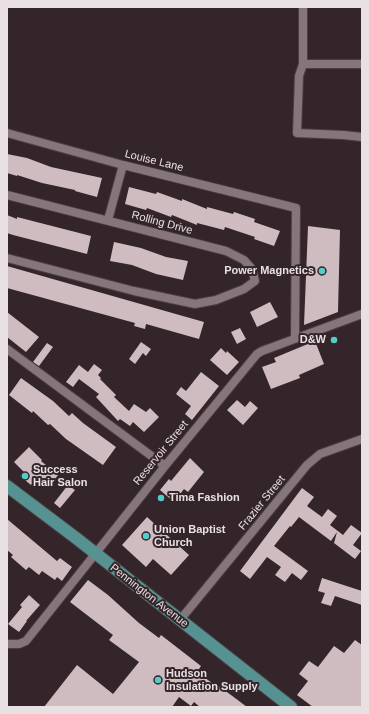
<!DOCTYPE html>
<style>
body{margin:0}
#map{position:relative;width:369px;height:714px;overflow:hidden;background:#332529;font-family:Arial,sans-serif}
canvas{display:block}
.frame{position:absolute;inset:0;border:8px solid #e9e0e3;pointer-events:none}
</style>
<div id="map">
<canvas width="369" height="714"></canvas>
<div class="frame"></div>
</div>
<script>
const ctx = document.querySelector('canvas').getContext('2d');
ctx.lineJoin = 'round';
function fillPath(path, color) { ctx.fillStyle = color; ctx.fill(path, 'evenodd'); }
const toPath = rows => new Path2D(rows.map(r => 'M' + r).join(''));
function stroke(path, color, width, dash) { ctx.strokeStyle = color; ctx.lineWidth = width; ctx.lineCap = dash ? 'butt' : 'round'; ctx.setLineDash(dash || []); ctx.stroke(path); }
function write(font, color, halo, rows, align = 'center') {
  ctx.font = font + ' Arial,sans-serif'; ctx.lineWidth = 4; ctx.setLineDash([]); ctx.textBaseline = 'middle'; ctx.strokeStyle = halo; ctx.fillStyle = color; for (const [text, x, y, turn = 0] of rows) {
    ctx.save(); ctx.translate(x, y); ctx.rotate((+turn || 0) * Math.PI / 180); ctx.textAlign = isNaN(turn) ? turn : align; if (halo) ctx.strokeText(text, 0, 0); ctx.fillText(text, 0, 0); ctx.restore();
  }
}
const building = toPath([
 [7,154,27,158,51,167,102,178,97,197,75,191,75,190,42,183,17,175,17,176,7,173],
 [129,187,156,194,157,192,182,201,182,199,207,209,207,207,233,214,234,212,255,219,254,222,280,231,274,246,254,239,255,237,225,227,224,230,197,223,197,225,172,215,171,217,147,208,146,210,125,204],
 [7,215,17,219,17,217,91,236,87,254,13,235,7,233],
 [308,226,340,230,338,312,304,325],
 [114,242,141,248,166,257,188,261,183,280,156,274,132,265,110,261],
 [7,266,204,322,199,339,146,324,145,329,134,326,135,323,7,288],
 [270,302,278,317,257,327,250,312],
 [7,312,39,337,26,352,7,337],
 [240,328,246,339,237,344,231,332],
 [315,341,324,364,299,375,300,378,271,389,262,367,276,362,274,358],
 [141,342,151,349,146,356,143,353,135,364,129,359],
 [47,343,53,347,39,366,33,362],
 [221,348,226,353,227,351,239,362,227,375,210,360],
 [94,364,102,370,98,375,101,378,100,379,116,395,114,397,129,411,134,404,146,412,150,408,159,417,144,432,133,422,130,426,120,419,118,421,96,397,99,394,79,379,73,387,66,382,79,365,88,372],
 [201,372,219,386,192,420,185,414,191,406,176,394,181,387,186,391],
 [21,378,53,401,69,416,72,413,83,423,116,447,103,465,66,439,50,424,48,425,33,411,32,413,9,395],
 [237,400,245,407,250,401,258,408,243,425,227,410],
 [29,447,42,460,41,461,58,475,48,488,36,479,31,485,20,476,24,472,14,462],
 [190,458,204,472,188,492,184,489,174,502,160,490,169,479,171,481],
 [68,485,75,490,60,508,54,503],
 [302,488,314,497,307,506,322,517,328,509,337,516,330,525,343,535,351,525,362,533,353,545,361,551,355,559,334,543,337,532,331,541,299,517,291,527,290,526,274,546,308,571,301,580,292,573,285,582,275,575,281,567,267,557,250,579,240,571],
 [147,517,189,555,171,575,153,559,146,567,122,545],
 [7,519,57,561,60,558,72,567,62,581,57,577,55,580,42,571,39,575,29,567,26,570,11,557,13,555,7,550],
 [322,578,362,591,362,605,335,596,331,606,321,603,325,593,318,591],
 [88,580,108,595,139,623,159,638,161,635,201,666,197,672,212,683,213,682,231,695,247,707,200,707,194,702,191,706,179,697,172,707,44,707,77,665,113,694,139,662,109,640,113,635,70,602],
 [29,595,40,605,26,621,27,621,19,632,8,624,22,607,20,605],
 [355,640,362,645,362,707,313,707,297,695,308,681,299,674,309,661,318,667,334,646,344,653]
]);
const street = toPath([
 [303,7,303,64,299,76,297,133,343,135,362,137],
 [303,64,362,64],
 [7,133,123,165,296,208,295,338],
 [7,195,226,251,244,260,252,269,255,281,244,289,216,300,195,304,134,291,7,258],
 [108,220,123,165],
 [7,349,165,466],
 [180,620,307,465,320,454,362,439],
 [7,644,19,644,26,641,165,466,257,354,262,351,362,314]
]);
const primary = toPath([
 [7,486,76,538,291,707]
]);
const markers = [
 [322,271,4,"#54cdc8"],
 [334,340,4,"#54cdc8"],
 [25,476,4,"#54cdc8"],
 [161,498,4,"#54cdc8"],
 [146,536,4,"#54cdc8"],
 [158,680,4,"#54cdc8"]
];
const streetNames = [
 ["Louise Lane",154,161,14],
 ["Rolling Drive",162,223,15],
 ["Reservoir Street",161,453,-51],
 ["Frazier Street",262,503,-51],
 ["Pennington Avenue",149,596,38]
];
const poiNames = [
 ["Power Magnetics",314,271,"right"],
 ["D&W",326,340,"right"],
 ["Success",33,470],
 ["Hair Salon",33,483],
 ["Tima Fashion",169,498],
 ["Union Baptist",154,530],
 ["Church",154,543],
 ["Hudson",166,674],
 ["Insulation Supply",166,687]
];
fillPath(building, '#cebcc1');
stroke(street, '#4c4044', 10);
stroke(primary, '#4c4044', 14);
stroke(street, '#86757a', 8);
stroke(primary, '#559291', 12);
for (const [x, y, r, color] of markers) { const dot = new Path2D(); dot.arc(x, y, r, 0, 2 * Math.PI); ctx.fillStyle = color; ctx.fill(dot); stroke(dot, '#332529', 1.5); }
write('11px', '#e9e0e3', '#332529', streetNames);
write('bold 11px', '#e9e0e3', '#332529', poiNames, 'left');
</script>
